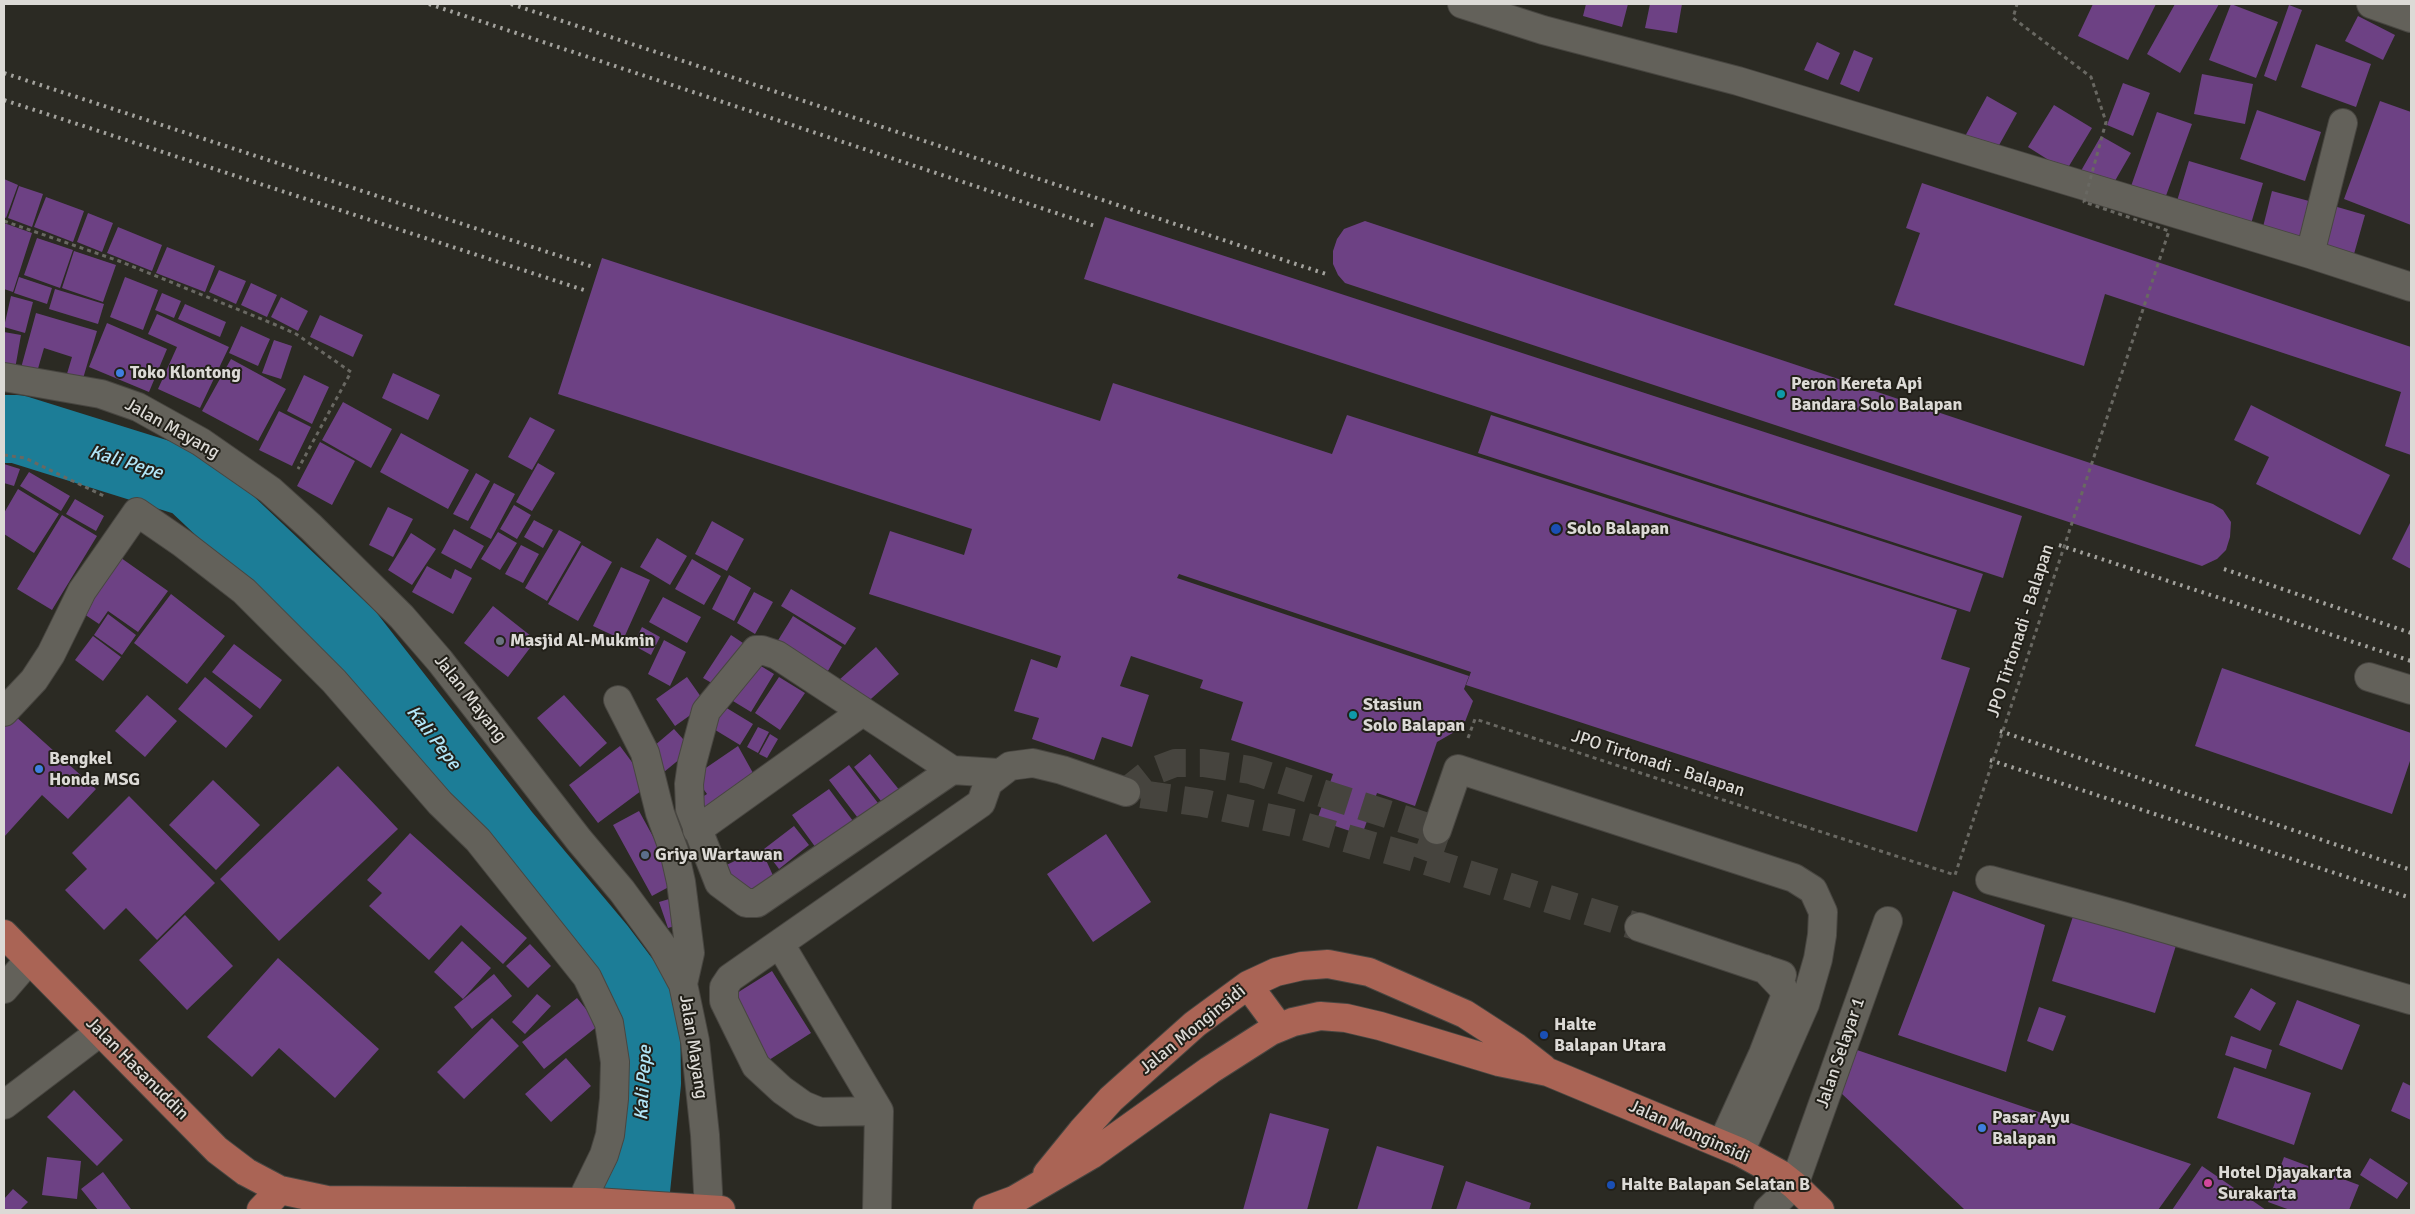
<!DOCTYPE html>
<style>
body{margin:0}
#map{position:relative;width:2415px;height:1214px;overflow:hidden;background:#2b2a23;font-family:Signika,sans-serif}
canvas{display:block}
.frame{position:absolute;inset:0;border:5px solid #dcdad6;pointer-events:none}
</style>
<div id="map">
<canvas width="2415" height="1214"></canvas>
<div class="frame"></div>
</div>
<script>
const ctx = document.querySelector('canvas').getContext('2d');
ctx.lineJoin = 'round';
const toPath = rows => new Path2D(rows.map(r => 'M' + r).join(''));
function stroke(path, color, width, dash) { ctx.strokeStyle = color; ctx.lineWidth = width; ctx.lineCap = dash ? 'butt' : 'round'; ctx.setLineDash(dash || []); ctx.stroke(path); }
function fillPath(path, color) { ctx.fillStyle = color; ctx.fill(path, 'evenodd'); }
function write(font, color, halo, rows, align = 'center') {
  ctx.font = font + ' Signika,sans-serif'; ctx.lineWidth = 4; ctx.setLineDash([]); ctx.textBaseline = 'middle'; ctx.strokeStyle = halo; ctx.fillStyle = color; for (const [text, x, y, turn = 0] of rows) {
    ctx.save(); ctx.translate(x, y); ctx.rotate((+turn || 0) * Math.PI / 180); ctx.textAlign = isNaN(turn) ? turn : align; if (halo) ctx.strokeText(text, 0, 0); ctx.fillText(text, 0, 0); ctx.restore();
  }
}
const river = toPath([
 [4,429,17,429,190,483,350,634,506,834,601,947,646,1007,647,1083,634,1210]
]);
const building = toPath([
 [1586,4,1628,4,1622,27,1583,16],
 [1650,4,1682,4,1677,33,1645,28],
 [2093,4,2156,4,2128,60,2078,36],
 [2175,4,2219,4,2180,73,2147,54],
 [2231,4,2278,22,2256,78,2209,60],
 [2289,5,2302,10,2276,81,2264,76],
 [2358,16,2395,35,2383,60,2345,41],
 [1817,42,1840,53,1828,80,1804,70],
 [2316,44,2371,64,2356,107,2301,87],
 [1854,50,1873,58,1859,92,1840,84],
 [2202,74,2253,84,2245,124,2194,114],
 [2123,83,2150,93,2133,136,2107,125],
 [1987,96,2017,113,1993,156,1963,140],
 [2380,101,2411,112,2411,225,2344,199],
 [2054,105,2092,128,2066,171,2028,147],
 [2257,110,2321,132,2305,181,2240,159],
 [2157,112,2192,124,2163,204,2129,192],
 [2101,136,2131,153,2108,193,2078,176],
 [2189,161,2263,183,2248,234,2174,211],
 [4,179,18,185,6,218,4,217],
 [1922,183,2411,347,2411,455,2385,446,2401,392,2105,294,2084,366,1894,305,1920,233,1906,228],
 [19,186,43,194,32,227,8,218],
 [2272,191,2309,201,2298,244,2261,235],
 [46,197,84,211,73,242,34,227],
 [2327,204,2365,215,2354,254,2316,243],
 [88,213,113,223,102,252,77,242],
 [1105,217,2022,516,2003,578,1084,279],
 [1365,221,2213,504,2223,510,2231,522,2230,537,2226,550,2217,559,2202,566,1345,283,1338,275,1333,264,1333,251,1337,239,1344,229],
 [4,223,32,233,13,292,4,289],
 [118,227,162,245,152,271,107,253],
 [37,238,73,250,60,288,24,275],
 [167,247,215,266,205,292,156,273],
 [74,251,116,265,103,302,62,288],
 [602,258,1100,421,1113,383,1332,454,1347,415,1957,610,1941,659,1970,668,1917,832,1466,685,1471,672,1179,574,1177,578,1469,676,1464,689,1473,701,1463,727,1437,742,1415,806,1377,793,1362,835,1317,820,1333,774,1231,740,1243,702,1200,688,1203,680,1131,656,1120,686,1149,695,1132,747,1102,737,1094,760,1032,739,1039,718,1014,711,1031,659,1057,668,1061,656,869,594,890,531,964,555,972,529,558,394],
 [219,270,246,281,236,304,209,292],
 [19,277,52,288,47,304,14,293],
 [125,277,158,290,143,330,110,317],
 [251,283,277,295,267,317,241,305],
 [55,289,104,304,98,324,49,309],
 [162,293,181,301,174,318,155,310],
 [11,296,33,302,25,333,4,327],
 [281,297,308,311,298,331,271,317],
 [185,304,226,322,220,337,178,319],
 [36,313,97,331,82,382,66,377,72,357,44,348,37,372,21,368],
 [157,314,229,347,200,408,158,389,177,347,148,334],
 [320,315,363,335,353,357,310,337],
 [107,323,167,349,149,392,89,367],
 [241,326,270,339,258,366,229,353],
 [4,332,21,335,15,369,4,367],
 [274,340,292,346,281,379,262,373],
 [231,359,286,389,258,441,202,411],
 [393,373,440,395,428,420,382,398],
 [304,375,329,387,312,424,287,411],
 [343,402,392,429,371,468,322,440],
 [2251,405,2390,475,2360,535,2256,484,2269,457,2234,440],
 [279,411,311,427,292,466,259,450],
 [1491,415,1983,574,1970,612,1478,453],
 [530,417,555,430,532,470,508,457],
 [401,433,469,470,448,509,380,472],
 [320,442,355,461,332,505,297,486],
 [538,463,555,473,532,511,516,502],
 [4,464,20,469,14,486,4,483],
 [29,472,70,496,61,511,20,486],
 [476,473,490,481,468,521,453,514],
 [494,483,515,494,491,539,470,528],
 [18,489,59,514,34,553,4,534,4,513],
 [75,499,104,516,96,531,66,514],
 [514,505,531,515,517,539,500,529],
 [388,507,413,519,393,557,369,545],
 [62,515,97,536,52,610,17,589],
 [534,520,553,530,543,548,524,537],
 [712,521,744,539,727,571,695,554],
 [2411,521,2411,569,2392,559],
 [454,529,484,546,471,569,441,553],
 [559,530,581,542,547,601,525,588],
 [498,532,517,543,500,570,481,559],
 [411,533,436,549,412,585,388,570],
 [657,538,687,556,670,585,640,567],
 [521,545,539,554,523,583,505,574],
 [582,545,612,562,578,621,548,604],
 [114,553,168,591,138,632,108,611,99,624,75,608],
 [692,559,721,576,704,605,675,589],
 [427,566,451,579,455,569,472,578,453,614,412,592],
 [621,567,650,580,623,640,593,626],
 [729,575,751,588,734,621,712,609],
 [791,589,856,628,845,645,781,606],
 [754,592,773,602,755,634,737,623],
 [171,594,225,636,187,684,134,643],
 [663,597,701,617,687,643,649,622],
 [493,606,536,640,508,677,464,643],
 [108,614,136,635,122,655,94,635],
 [793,616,842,647,822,681,772,650],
 [642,627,660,637,651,655,633,645],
 [731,635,749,647,722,689,703,678],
 [93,636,121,657,103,681,75,660],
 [664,640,686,652,670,686,648,674],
 [234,644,282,680,260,709,212,672],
 [876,647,899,674,863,706,839,680],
 [751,660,774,674,751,712,728,698],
 [2222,668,2411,733,2411,758,2392,814,2195,746],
 [205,677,253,716,226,748,178,709],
 [687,677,706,704,675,726,656,699],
 [779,677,805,693,780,730,755,713],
 [147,695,177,721,145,757,115,731],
 [564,695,607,743,580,767,537,718],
 [725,707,753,724,740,745,712,728],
 [14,715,96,789,68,819,42,795,4,837,4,726],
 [758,727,769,732,758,753,747,747],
 [674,729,692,749,664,772,647,752],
 [770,734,778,739,767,758,759,754],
 [620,746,649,785,598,823,569,785],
 [738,746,753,773,702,815,691,804,707,794,694,776],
 [870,754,905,797,889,811,854,767],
 [849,765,884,811,864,826,829,780],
 [338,766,398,829,279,941,220,879],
 [213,780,260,825,216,870,169,825],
 [829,789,853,821,816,848,792,815],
 [129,796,215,883,157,940,126,908,104,930,65,890,87,869,72,853],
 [639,811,678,882,652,896,613,825],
 [794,826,809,845,779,869,764,849],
 [410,833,527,938,503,964,461,925,429,960,369,906,382,893,367,880],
 [1106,834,1151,902,1093,942,1047,874],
 [761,849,775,880,738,896,724,866],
 [1953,891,2045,925,2006,1072,1898,1035],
 [676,897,685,923,668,928,659,902],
 [2076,907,2178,939,2155,1013,2052,981],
 [185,915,233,966,187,1010,139,960],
 [462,941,491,968,463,999,434,972],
 [530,944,551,966,528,988,506,966],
 [278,958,379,1049,335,1098,279,1048,252,1077,207,1037],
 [772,971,811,1033,769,1060,729,998],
 [494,974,512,996,472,1029,454,1007],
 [2251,988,2276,1003,2260,1031,2234,1017],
 [537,994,551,1006,525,1034,512,1022],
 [577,998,599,1025,544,1069,522,1042],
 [2297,1000,2360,1025,2342,1070,2279,1045],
 [2039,1007,2066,1016,2053,1051,2027,1041],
 [492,1018,519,1046,464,1099,437,1072],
 [2231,1036,2272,1050,2266,1069,2225,1055],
 [1857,1050,2191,1164,2158,1210,1965,1210,1841,1093],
 [566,1058,591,1086,551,1122,525,1094],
 [2234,1067,2311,1093,2294,1145,2217,1118],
 [2403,1082,2411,1086,2411,1120,2391,1111],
 [74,1090,123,1140,97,1166,47,1117],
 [1270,1113,1329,1129,1307,1210,1243,1210],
 [1377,1146,1444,1166,1431,1210,1357,1210],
 [47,1157,81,1161,77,1199,42,1195],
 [2284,1157,2359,1185,2349,1210,2290,1210,2268,1202],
 [2370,1158,2408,1183,2397,1199,2360,1175],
 [2202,1166,2266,1210,2172,1210],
 [103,1172,131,1209,129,1210,98,1210,81,1189],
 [1466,1181,1531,1203,1529,1210,1456,1210],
 [13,1189,28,1202,20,1210,4,1210,4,1199]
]);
const minorTunnel = toPath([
 [1426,861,1437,830,1250,770,1203,763,1175,763,1151,772,1126,792,1203,803,1293,823,1426,861,1639,927]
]);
const path = toPath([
 [4,221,119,261,276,325,296,334,351,372,298,469],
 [4,455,25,458,106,497],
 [1468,738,1475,719,1803,826]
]);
const minor = toPath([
 [1462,4,1543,30,1738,81,2310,254,2411,287],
 [2371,4,2411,18],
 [2310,254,2343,123],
 [4,377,101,394,138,407,201,442,270,490,311,527,402,617,440,661,579,840,622,891,663,947,683,984,695,1041,705,1135,709,1210],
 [2369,677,2411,690],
 [618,700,645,753,660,813,674,851,681,882,690,953,683,984],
 [4,712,34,680,51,654,82,591,137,512,182,543,244,591,334,681,440,803,478,840,587,977,609,1023,615,1062,614,1099,610,1135,604,1155,581,1202],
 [952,770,757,903,746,903,719,883,690,809,689,784,692,763,706,711,756,650,762,650,777,655,952,770,998,773],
 [697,830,862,712],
 [1437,830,1458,769,1794,878,1813,890,1823,912,1822,935,1818,959,1805,1004,1740,1152],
 [1990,880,2122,916,2411,1000],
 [1639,927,1782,975],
 [780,944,879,1111,877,1210],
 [4,989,29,960],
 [4,1105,100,1032],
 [879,1111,820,1112,803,1105,782,1090,756,1066,724,1001,724,987,730,978,981,803,988,783,1010,766,1033,763,1062,770,1126,792],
 [1722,1144,1763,1054,1785,997,1783,988,1765,969],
 [1768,1210,1794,1185,1888,921]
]);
const major = toPath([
 [4,934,217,1150,246,1172,280,1190,327,1200,595,1202,721,1210],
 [1248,985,1279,1027],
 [1047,1174,1082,1131,1111,1099,1195,1024,1248,985,1276,972,1302,966,1328,964,1369,972,1465,1014,1516,1047,1543,1068],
 [261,1210,280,1190],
 [987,1210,1014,1200,1091,1155,1210,1070,1271,1031,1293,1022,1320,1016,1346,1018,1380,1026,1499,1062,1548,1072,1740,1152,1780,1174,1794,1185,1820,1210]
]);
const rail = toPath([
 [429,4,1095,226],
 [511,4,1326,274],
 [4,73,593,267],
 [4,100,587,291],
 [2059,545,2411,661],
 [2224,569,2411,633],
 [2000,731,2411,870],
 [1990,760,2411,898]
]);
const pathBridge = toPath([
 [1803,826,1955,875,2169,231,2084,202,2106,122,2091,77,2013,18,2017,4]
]);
const markers = [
 [120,373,5,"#3f7fe0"],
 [1781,394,5,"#0f9aa8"],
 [1556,529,6,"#1a4fb4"],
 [500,641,5,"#6b7280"],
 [1353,715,5,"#0f9aa8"],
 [39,769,5,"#3f7fe0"],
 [645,855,5,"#5c6f8a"],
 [1544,1035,5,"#1a4fb4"],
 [1982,1128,5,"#3f7fe0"],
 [2208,1183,5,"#d1479c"],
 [1611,1185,5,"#1a4fb4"]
];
const poiNames = [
 ["Toko Klontong",130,373],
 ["Peron Kereta Api",1791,384],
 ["Bandara Solo Balapan",1791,405],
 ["Solo Balapan",1567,529],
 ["Masjid Al-Mukmin",510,641],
 ["Stasiun",1363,705],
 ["Solo Balapan",1363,726],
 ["Bengkel",49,759],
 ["Honda MSG",49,780],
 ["Griya Wartawan",655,855],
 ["Halte",1554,1025],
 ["Balapan Utara",1554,1046],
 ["Pasar Ayu",1992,1118],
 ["Balapan",1992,1139],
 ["Hotel Djayakarta",2218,1173],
 ["Surakarta",2218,1194],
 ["Halte Balapan Selatan B",1621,1185]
];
const streetNames = [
 ["Jalan Mayang",172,429,29],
 ["JPO Tirtonadi - Balapan",2021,631,-72],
 ["Jalan Mayang",470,699,52],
 ["JPO Tirtonadi - Balapan",1658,764,18],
 ["Jalan Monginsidi",1193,1030,-39],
 ["Jalan Mayang",693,1047,81],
 ["Jalan Selayar 1",1841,1053,-71],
 ["Jalan Hasanuddin",137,1069,45],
 ["Jalan Monginsidi",1689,1132,24]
];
const waterNames = [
 ["Kali Pepe",126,463,17],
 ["Kali Pepe",433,738,52],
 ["Kali Pepe",644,1083,-87]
];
stroke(river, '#1c7d97', 68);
fillPath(building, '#6d4184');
stroke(minorTunnel, '#46443e', 28, [28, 14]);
stroke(minor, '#484641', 30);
stroke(major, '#484641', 30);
stroke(path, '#696862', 3, [4, 4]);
stroke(minor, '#63615a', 28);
stroke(major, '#aa6455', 28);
stroke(rail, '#a3a29d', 4, [2.5, 5]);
stroke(pathBridge, '#696862', 3, [4, 4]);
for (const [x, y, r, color] of markers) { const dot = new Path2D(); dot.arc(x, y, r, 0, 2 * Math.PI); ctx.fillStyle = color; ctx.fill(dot); stroke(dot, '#222019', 2); }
write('bold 18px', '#dcdad6', '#222019', poiNames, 'left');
write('18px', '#dcdad6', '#222019', streetNames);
write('italic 19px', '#b2e6f8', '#222019', waterNames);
</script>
